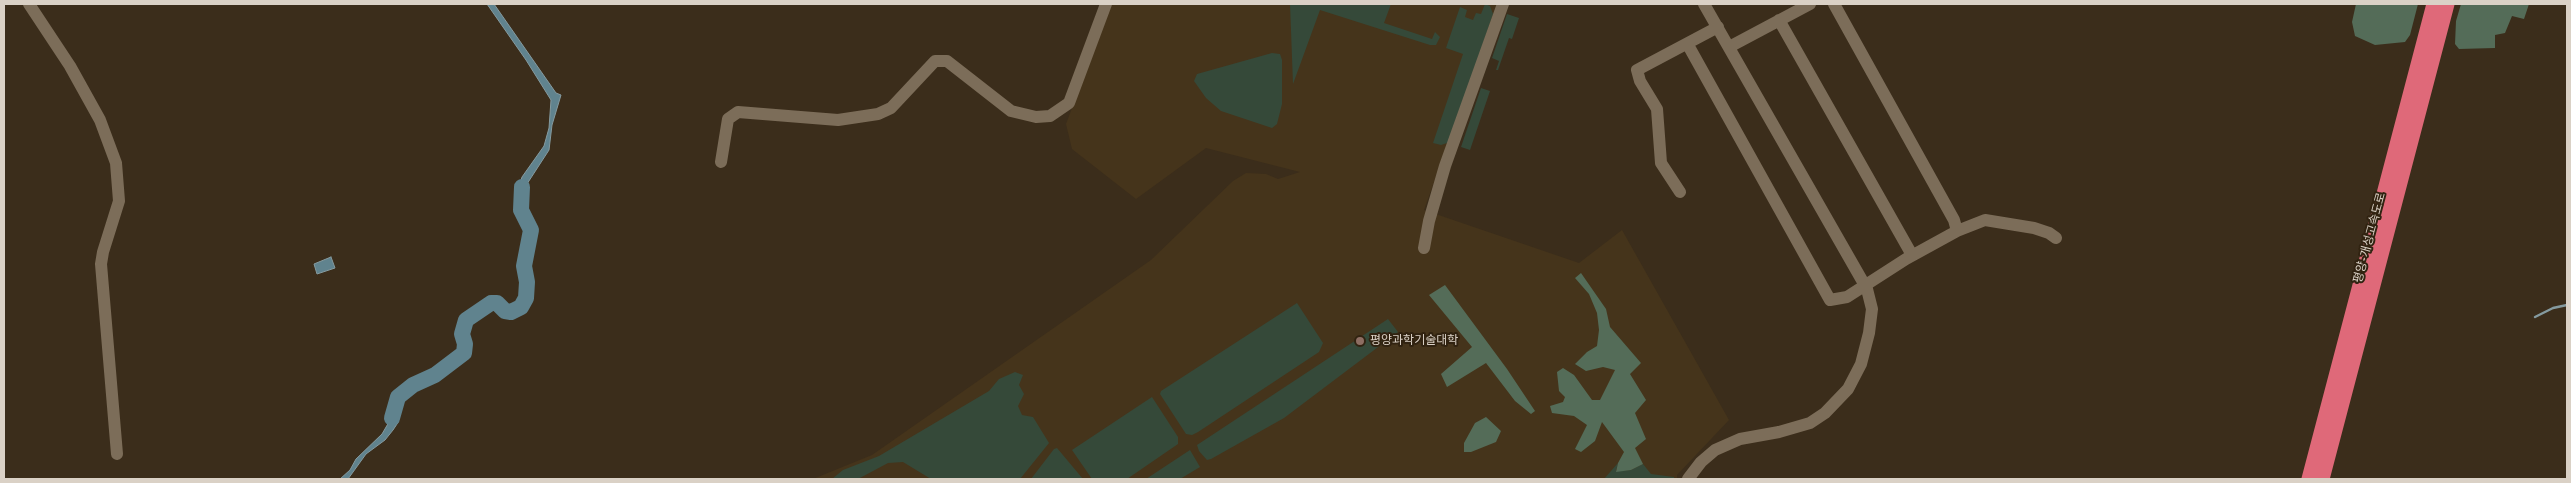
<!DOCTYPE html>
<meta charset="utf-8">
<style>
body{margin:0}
#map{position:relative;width:2571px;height:483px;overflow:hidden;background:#3b2d1b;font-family:"Varela Round",sans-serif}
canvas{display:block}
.frame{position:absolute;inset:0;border:5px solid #dad1c6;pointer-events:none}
</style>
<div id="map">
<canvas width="2571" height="483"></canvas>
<div class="frame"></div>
</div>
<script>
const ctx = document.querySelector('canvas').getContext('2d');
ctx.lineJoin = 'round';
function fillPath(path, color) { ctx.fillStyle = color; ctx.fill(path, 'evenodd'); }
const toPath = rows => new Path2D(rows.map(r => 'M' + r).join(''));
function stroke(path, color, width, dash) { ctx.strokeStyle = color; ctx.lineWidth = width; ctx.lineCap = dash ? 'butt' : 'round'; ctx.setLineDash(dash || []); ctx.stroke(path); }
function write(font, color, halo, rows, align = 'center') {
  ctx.font = font + ' "Varela Round","Noto Sans KR",sans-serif'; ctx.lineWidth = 4; ctx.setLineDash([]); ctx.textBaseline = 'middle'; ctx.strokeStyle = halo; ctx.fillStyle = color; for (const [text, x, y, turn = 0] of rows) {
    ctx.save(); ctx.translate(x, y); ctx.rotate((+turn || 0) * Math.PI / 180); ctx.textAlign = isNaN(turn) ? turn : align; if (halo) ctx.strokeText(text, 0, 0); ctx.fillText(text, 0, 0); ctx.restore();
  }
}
const built = toPath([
 [1111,4,1498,4,1424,210,1579,263,1622,230,1729,420,1677,475,1677,479,813,479,872,455,1151,260,1233,181,1246,173,1266,174,1278,179,1300,172,1206,148,1136,199,1072,149,1066,124]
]);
const green = toPath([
 [1290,4,1391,4,1384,23,1432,39,1435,32,1440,37,1436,45,1430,45,1320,10,1293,84],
 [1485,4,1490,6,1493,14,1450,142,1441,145,1433,143,1463,54,1446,48,1460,7,1467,10,1465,17,1473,20,1476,13,1481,14],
 [1507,14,1519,18,1512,39,1509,38,1498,70,1496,70,1499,61,1492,58],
 [1272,53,1280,54,1282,60,1282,104,1277,124,1272,128,1221,111,1206,98,1194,81,1197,74],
 [1481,88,1490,91,1470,150,1461,147],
 [1297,303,1323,343,1319,352,1198,432,1192,435,1186,434,1160,394,1161,391],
 [1388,319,1398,332,1284,418,1211,459,1207,460,1199,451,1197,445],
 [1015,372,1023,375,1019,385,1024,394,1018,406,1022,415,1033,417,1049,443,1020,479,931,479,903,462,888,463,858,479,832,479,843,470,879,456,989,391,999,379],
 [1152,397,1178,437,1178,444,1127,479,1092,479,1072,450],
 [1057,448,1083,479,1031,479,1054,449],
 [1190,450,1200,467,1180,479,1146,479],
 [1618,463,1616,471,1631,470,1643,464,1651,474,1674,477,1674,479,1604,479]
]);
const forest = toPath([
 [2356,4,2418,4,2410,35,2405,42,2375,45,2355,36,2352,22],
 [2461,4,2529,4,2524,19,2512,16,2505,33,2495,35,2495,48,2459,49,2455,44,2456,21],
 [1581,273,1606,309,1610,327,1641,363,1630,374,1646,400,1635,413,1646,439,1635,448,1643,464,1631,470,1616,472,1618,463,1624,452,1602,422,1595,441,1581,452,1575,449,1587,425,1574,416,1552,413,1550,406,1563,402,1565,397,1559,391,1557,372,1563,368,1574,375,1592,400,1600,400,1615,370,1603,367,1586,371,1575,364,1587,352,1597,346,1599,330,1597,313,1589,294,1575,278],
 [1445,285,1507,369,1535,411,1531,414,1515,401,1486,363,1447,387,1441,374,1472,347,1429,295],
 [1486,417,1501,431,1496,442,1471,452,1464,452,1464,443,1475,423]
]);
const water = toPath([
 [487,4,494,4,556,93,561,95,552,125,549,150,525,187,526,207,534,229,528,268,528,296,523,306,517,311,509,312,497,304,492,304,467,319,464,329,465,351,449,365,411,387,400,396,396,419,399,421,393,430,385,440,366,454,348,479,340,479,350,470,356,459,382,434,389,422,397,391,459,351,462,346,459,326,461,319,488,299,501,299,505,306,509,307,516,305,523,298,523,260,527,249,530,230,520,207,519,186,522,177,544,146,549,128,551,100,526,60,487,4],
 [331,257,335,268,317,274,314,264,331,257]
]);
const stream = toPath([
 [2535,317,2553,308,2567,305]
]);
const river = toPath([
 [392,418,398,397,413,385,435,375,464,353,465,344,462,334,466,320,491,303,497,303,505,311,511,312,521,307,526,298,527,282,524,266,531,230,521,210,522,187]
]);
const minor = toPath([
 [29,4,70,66,100,120,116,163,119,201,103,252,101,264,117,454],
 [1834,4,1954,220,1957,231],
 [1779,20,1912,255],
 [1688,45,1830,300,1847,297,1906,259,1957,231,1985,220,2034,228,2049,233,2056,238],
 [1731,46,1810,4],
 [721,162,728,119,738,112,838,120,878,114,891,108,935,61,947,61,1011,111,1036,117,1050,116,1069,103,1106,4],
 [1680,192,1661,163,1657,109,1640,81,1637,70,1718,27],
 [1424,248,1429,221,1445,166,1503,4],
 [1688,479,1701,462,1715,450,1740,439,1779,432,1810,423,1825,413,1848,389,1861,364,1869,333,1872,309,1867,289,1704,4]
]);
const highway = toPath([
 [2309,479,2434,4],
 [2322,479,2447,4]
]);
const markers = [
 [1360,341,5,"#8d6e63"]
];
const streetNames = [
 ["평양-개성고속도로",2370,238,-75]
];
const poiNames = [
 ["평양과학기술대학",1370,341]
];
fillPath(built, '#45341b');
fillPath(green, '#354939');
fillPath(forest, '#546c58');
fillPath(water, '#60838e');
stroke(water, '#859a9f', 1);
stroke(stream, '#859a9f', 2.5);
stroke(river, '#60838e', 16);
stroke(minor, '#7c6d59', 12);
stroke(highway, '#df6979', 15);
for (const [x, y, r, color] of markers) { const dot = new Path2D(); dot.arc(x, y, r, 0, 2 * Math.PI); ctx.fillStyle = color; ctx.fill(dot); stroke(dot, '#312311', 2); }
write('12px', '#dad1c6', '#312311', streetNames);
write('12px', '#dad1c6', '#312311', poiNames, 'left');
</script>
